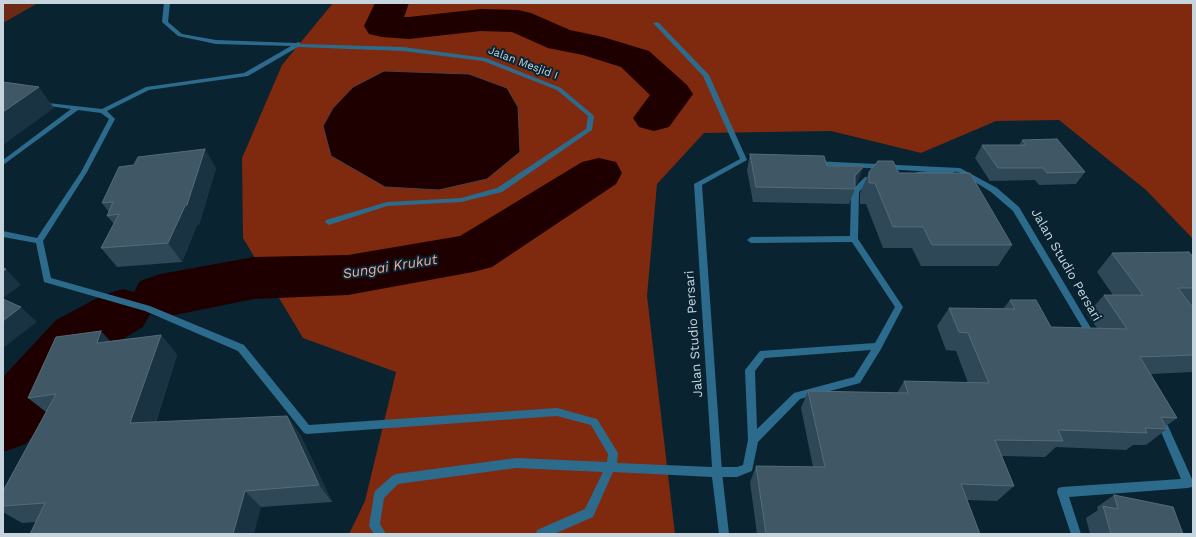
<!DOCTYPE html>
<style>
body{margin:0}
#map{position:relative;width:1196px;height:537px;overflow:hidden;background:#092331;font-family:"Work Sans",sans-serif}
canvas{display:block}
.frame{position:absolute;inset:0;border:4px solid #c6d4de;pointer-events:none}
</style>
<div id="map">
<canvas width="1196" height="537"></canvas>
<div class="frame"></div>
</div>
<script>
const ctx = document.querySelector('canvas').getContext('2d');
ctx.lineJoin = 'round';
function fillPath(path, color) { ctx.fillStyle = color; ctx.fill(path, 'evenodd'); }
const toPath = rows => new Path2D(rows.map(r => 'M' + r).join(''));
function stroke(path, color, width, dash) { ctx.strokeStyle = color; ctx.lineWidth = width; ctx.lineCap = dash ? 'butt' : 'round'; ctx.setLineDash(dash || []); ctx.stroke(path); }
function write(font, color, halo, rows, align = 'center') {
  ctx.font = font + ' "Work Sans",sans-serif'; ctx.lineWidth = 4; ctx.setLineDash([]); ctx.textBaseline = 'middle'; ctx.strokeStyle = halo; ctx.fillStyle = color; for (const [text, x, y, turn = 0] of rows) {
    ctx.save(); ctx.translate(x, y); ctx.rotate((+turn || 0) * Math.PI / 180); ctx.textAlign = isNaN(turn) ? turn : align; if (halo) ctx.strokeText(text, 0, 0); ctx.fillText(text, 0, 0); ctx.restore();
  }
}
const green = toPath([
 [3,3,38,3,3,23]
]);
const forest = toPath([
 [333,3,1193,3,1193,239,1146,190,1059,120,996,121,921,153,831,131,704,133,657,184,647,296,675,534,349,534,365,501,396,372,303,338,243,238,242,158,282,65]
]);
const water = toPath([
 [384,71,469,74,507,88,518,107,520,152,487,179,439,190,385,187,331,156,323,126,333,108,353,87,384,71]
]);
const river = toPath([
 [375,3,409,3,404,17,409,17,481,9,518,10,531,13,570,30,603,37,649,51,687,85,693,94,669,127,654,131,639,127,633,118,650,95,621,67,583,55,548,48,512,32,481,31,409,39,382,37,369,34,364,26,375,3],
 [599,158,616,162,622,173,616,184,492,267,473,272,348,295,254,299,160,318,150,314,143,327,98,354,26,444,3,452,3,377,56,320,103,295,123,289,134,292,140,281,160,274,254,257,348,255,460,236,582,162,599,158]
]);
const service = toPath([
 [951,169,954,171,953,173,917,176,914,174,917,172,951,169],
 [874,176,876,176,878,178,876,180,869,181,859,192,858,239,903,307,881,349,860,383,800,399,758,442,752,471,737,477,717,477,713,475,712,472,713,469,717,467,737,467,743,465,748,440,745,370,760,351,875,343,895,307,852,242,751,243,747,240,751,237,850,236,851,191,865,177,874,176],
 [871,350,854,377,794,393,757,429,755,371,765,358,871,350]
]);
const minor = toPath([
 [164,3,170,3,168,22,182,34,216,40,296,43,299,42,301,44,403,47,486,58,561,88,593,115,594,116,592,130,502,192,461,202,387,206,329,225,325,222,326,220,387,202,461,198,497,188,586,129,588,116,557,90,483,61,403,51,298,47,248,76,149,90,107,111,115,119,87,172,43,241,51,278,150,306,244,345,309,425,557,408,597,419,618,453,617,463,712,467,694,184,740,159,703,76,653,23,658,22,709,75,747,160,702,185,722,472,729,534,719,534,712,477,613,472,593,517,554,534,536,534,537,530,585,509,603,472,516,468,398,484,384,498,380,524,386,534,374,534,369,526,374,495,375,491,392,476,396,474,516,458,607,462,608,454,591,425,557,416,307,434,304,433,238,351,145,311,44,282,36,243,3,237,3,231,37,238,81,172,109,119,101,113,78,110,3,165,3,160,71,109,41,105,38,103,39,102,102,109,146,87,244,73,291,46,216,44,178,36,162,22,164,3],
 [814,161,960,168,997,188,1019,207,1092,330,1093,332,1092,334,1089,336,1086,334,1013,211,991,192,959,172,918,171,816,165,814,165,813,163,814,161],
 [1161,416,1164,417,1192,479,1193,483,1192,487,1188,488,1069,497,1081,534,1071,534,1057,492,1058,488,1062,487,1181,479,1156,420,1158,417,1161,416]
]);
const wall = toPath([
 [1022,140,1085,172,1076,184,1039,185,1035,180,990,181,975,158,982,145,1019,145],
 [750,154,827,166,858,182,855,185,855,189,849,204,753,202,747,170],
 [216,168,199,225,197,225,182,262,117,267,101,248,114,224,107,216,109,212,102,203],
 [869,172,899,173,1012,245,998,266,921,266,912,248,883,248,866,204,860,204,860,193],
 [1112,253,1193,257,1193,306,1192,306,1193,308,1193,372,1151,374,1177,418,1166,426,1167,429,1146,445,1133,445,1126,450,1056,447,1045,457,1002,456,1014,486,997,501,967,500,980,534,757,534,750,482,756,466,813,467,801,408,808,391,897,393,904,381,968,383,956,351,946,350,937,326,949,308,1003,309,1010,300,1051,327,1097,328,1087,314,1104,295,1113,295,1097,272],
 [161,335,177,355,156,422,300,434,332,502,261,507,22,523,3,512,3,491,46,412,28,398,110,341],
 [1114,495,1183,534,1090,534,1086,518,1098,510,1097,507]
]);
const shadedWall = toPath([
 [39,87,54,108,3,145,3,112],
 [205,149,216,168,199,225,197,225,182,262,168,243],
 [864,166,858,182,852,189,855,176],
 [6,269,21,285,3,298,3,272],
 [21,307,37,322,3,348,3,321],
 [101,331,120,352,97,343],
 [161,335,177,355,149,442,130,423],
 [287,416,300,434,332,502,319,485],
 [245,491,261,507,254,534,233,534]
]);
const building = toPath([
 [3,82,39,87,3,112,3,82],
 [1057,139,1085,172,1047,173,1043,168,998,168,982,145,1026,145,1022,140,1057,139],
 [205,149,187,205,185,206,168,243,101,248,119,214,107,216,113,202,102,203,119,167,134,165,138,157,205,149],
 [750,154,824,156,827,166,864,166,855,176,855,189,756,187,750,154],
 [878,161,893,161,899,173,970,173,1012,245,932,245,923,227,893,227,875,183,869,183,869,172,878,161],
 [1189,252,1193,257,1193,288,1178,288,1193,308,1193,355,1140,357,1177,418,1161,417,1167,429,1145,428,1147,433,1058,430,1063,441,995,440,1014,486,961,484,980,534,766,534,756,466,825,467,808,391,908,393,904,381,989,383,968,333,959,332,949,308,1015,309,1010,300,1036,300,1051,327,1127,329,1104,295,1143,295,1112,253,1189,252],
 [3,268,6,269,3,272,3,268],
 [3,299,21,307,3,321,3,299],
 [101,331,97,343,161,335,130,423,287,416,319,485,245,491,233,534,30,534,45,503,3,506,3,491,56,394,28,398,56,337,101,331],
 [1114,495,1173,507,1183,534,1111,534,1103,506,1118,509,1114,495]
]);
const farStreetnames = [
 ["Jalan Mesjid I",523,63,21]
];
const streetNames = [
 ["Jalan Studio Persari",1066,265,60],
 ["Jalan Studio Persari",694,334,-94]
];
const waterNames = [
 ["Sungai Krukut",390,267,-9]
];
fillPath(green, '#6d2914');
fillPath(forest, '#7f290e');
fillPath(water, '#1f0000');
stroke(water, '#514043', 1);
fillPath(river, '#1f0000');
fillPath(service, '#2d6b8d');
fillPath(minor, '#2d6b8d');
fillPath(wall, '#2f4857');
fillPath(shadedWall, '#193342');
fillPath(building, '#405866');
stroke(building, '#556b78', 1);
write('11px', '#c6d4de', '#092331', farStreetnames);
write('13px', '#c6d4de', '#092331', streetNames);
write('italic 14px', '#f5ab96', '#092331', waterNames);
</script>
